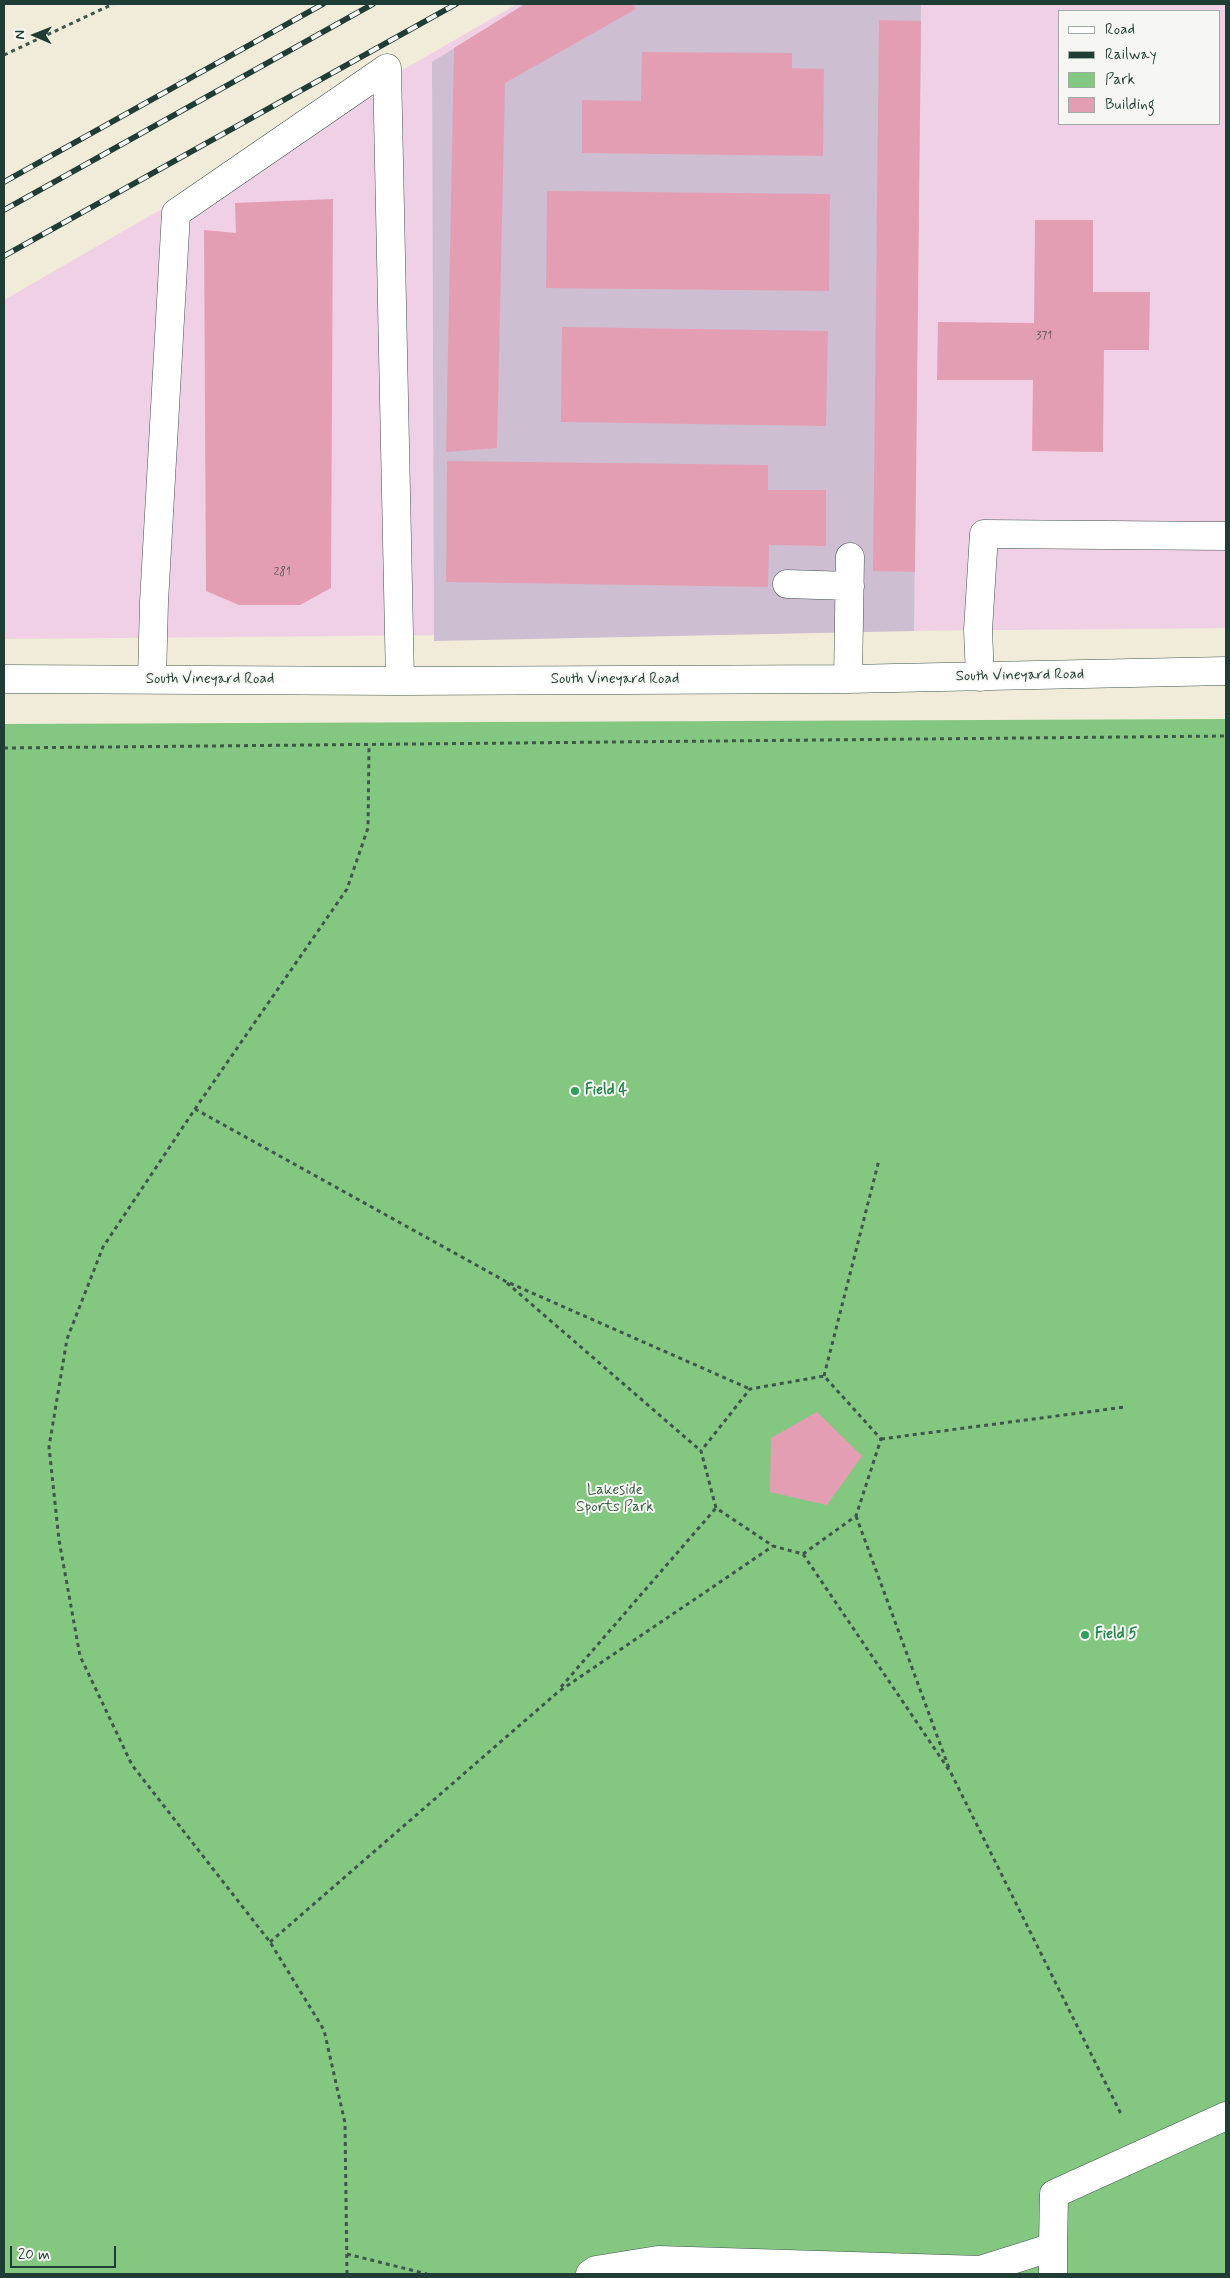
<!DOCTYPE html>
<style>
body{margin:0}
#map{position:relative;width:1230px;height:2278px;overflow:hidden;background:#f1ebda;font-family:Mynerve,sans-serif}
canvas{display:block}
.frame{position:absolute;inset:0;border:5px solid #1f3d34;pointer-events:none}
.legend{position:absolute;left:1058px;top:10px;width:162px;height:115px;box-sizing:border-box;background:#f6f6f2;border:1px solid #a0aca6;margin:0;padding:6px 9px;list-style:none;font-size:15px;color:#1f3d34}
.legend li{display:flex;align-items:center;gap:10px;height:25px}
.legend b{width:25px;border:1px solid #a0aca6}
.north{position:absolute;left:10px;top:10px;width:50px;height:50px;-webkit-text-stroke:4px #f6f6f2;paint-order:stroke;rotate:271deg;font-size:14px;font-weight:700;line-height:20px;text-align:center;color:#1f3d34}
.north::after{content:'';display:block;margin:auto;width:18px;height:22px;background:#1f3d34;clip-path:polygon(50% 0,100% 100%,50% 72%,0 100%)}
.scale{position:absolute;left:10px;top:2246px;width:106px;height:22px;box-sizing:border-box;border:2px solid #1f3d34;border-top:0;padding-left:6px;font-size:15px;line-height:18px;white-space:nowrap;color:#1f3d34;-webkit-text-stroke:4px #f6f6f2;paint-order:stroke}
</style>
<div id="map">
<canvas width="1230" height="2278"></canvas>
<div class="frame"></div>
<ul class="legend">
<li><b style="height:6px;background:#fff"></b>Road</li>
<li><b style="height:6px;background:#1f3d34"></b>Railway</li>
<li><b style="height:14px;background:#84c780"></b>Park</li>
<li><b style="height:14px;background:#e49eb4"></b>Building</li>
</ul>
<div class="north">N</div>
<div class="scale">20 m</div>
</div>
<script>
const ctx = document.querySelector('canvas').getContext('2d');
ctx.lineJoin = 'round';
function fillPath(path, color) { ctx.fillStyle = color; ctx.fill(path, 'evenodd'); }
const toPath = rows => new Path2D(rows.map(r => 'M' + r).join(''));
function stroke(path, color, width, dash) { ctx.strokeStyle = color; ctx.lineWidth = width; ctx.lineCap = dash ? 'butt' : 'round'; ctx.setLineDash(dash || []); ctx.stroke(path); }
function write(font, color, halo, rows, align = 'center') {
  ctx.font = font + ' Mynerve,sans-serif'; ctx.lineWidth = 4; ctx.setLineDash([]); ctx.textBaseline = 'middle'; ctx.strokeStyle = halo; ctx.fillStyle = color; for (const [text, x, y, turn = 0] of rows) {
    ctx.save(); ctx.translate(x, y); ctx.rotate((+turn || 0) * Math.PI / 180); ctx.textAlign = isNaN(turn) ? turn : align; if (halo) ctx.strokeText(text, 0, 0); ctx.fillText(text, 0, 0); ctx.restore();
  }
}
const built = toPath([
 [517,4,1226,4,1226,628,4,639,4,300],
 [1059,11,1219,11,1219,124,1059,124]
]);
const industrial = toPath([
 [525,4,921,4,914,631,434,641,432,62]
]);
const green = toPath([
 [1226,719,1226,2274,4,2274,4,724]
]);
const building = toPath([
 [525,4,633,4,636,9,505,83,497,448,446,452,454,48],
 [879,20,921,21,915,572,873,571],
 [642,52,792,53,792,68,824,69,823,156,582,153,582,100,641,101],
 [547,191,830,194,829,291,546,288],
 [333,199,331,588,300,605,239,605,206,591,204,230,236,233,235,203],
 [1035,220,1093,220,1093,292,1150,292,1149,350,1104,350,1103,452,1032,451,1033,380,937,380,938,322,1034,323],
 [562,327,828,331,826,426,561,422],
 [447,461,768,465,768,490,826,490,826,546,769,545,768,587,446,582],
 [817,1412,862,1456,827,1505,770,1492,771,1438]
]);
const path = toPath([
 [4,55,113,4],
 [4,748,1226,736],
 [195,1109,505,1281,750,1389],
 [507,1283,701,1451],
 [824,1376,879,1160],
 [881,1439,1125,1407],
 [856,1516,949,1768],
 [803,1554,856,1516,881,1439,824,1376,750,1389,701,1451,716,1508,773,1546,803,1554,951,1773,1121,2114],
 [561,1687,716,1508],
 [270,1942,558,1692,773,1546],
 [347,2254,427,2274],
 [347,2274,345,2123,324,2030,270,1942,132,1765,80,1656,59,1540,49,1447,67,1339,103,1247,195,1109,347,889,368,828,369,746]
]);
const minor = toPath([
 [787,584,850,586],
 [980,677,978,630,984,534,1226,536],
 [4,679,400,681,848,679,1226,671],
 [152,679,154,602,176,213,387,68,400,681],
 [848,679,850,557],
 [590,2274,596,2270,658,2260,980,2270,1053,2247,1054,2194,1226,2116],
 [1053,2274,1053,2247]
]);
const rail = toPath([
 [4,182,323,4],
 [4,210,373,4],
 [4,256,456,4]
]);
const markers = [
 [575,1091,5,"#2e9e5b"],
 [1085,1635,5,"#2e9e5b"]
];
const numberNames = [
 ["371",1044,336],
 ["281",282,572]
];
const streetNames = [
 ["South Vineyard Road",1020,676,-1],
 ["South Vineyard Road",210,680],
 ["South Vineyard Road",615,680]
];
const leisureNames = [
 ["Field 4",585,1091],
 ["Field 5",1095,1635]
];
const parkNames = [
 ["Lakeside",615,1491],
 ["Sports Park",615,1508]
];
fillPath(built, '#f0d0e4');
fillPath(industrial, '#cebed1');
fillPath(green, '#84c780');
fillPath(building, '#e49eb4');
stroke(minor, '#3e574d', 29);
stroke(path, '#3e574d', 3, [4, 4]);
stroke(minor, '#fff', 28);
stroke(rail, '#1f3d34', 5.5);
stroke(rail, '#f6f6f2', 4, [11]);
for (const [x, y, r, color] of markers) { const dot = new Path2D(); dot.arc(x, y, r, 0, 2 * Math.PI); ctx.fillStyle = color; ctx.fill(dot); stroke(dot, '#f6f6f2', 2); }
write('12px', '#505554', null, numberNames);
write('15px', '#1f3d34', '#f6f6f2', streetNames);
write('bold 15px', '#27864d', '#f6f6f2', leisureNames, 'left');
write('15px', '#386047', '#f6f6f2', parkNames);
</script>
